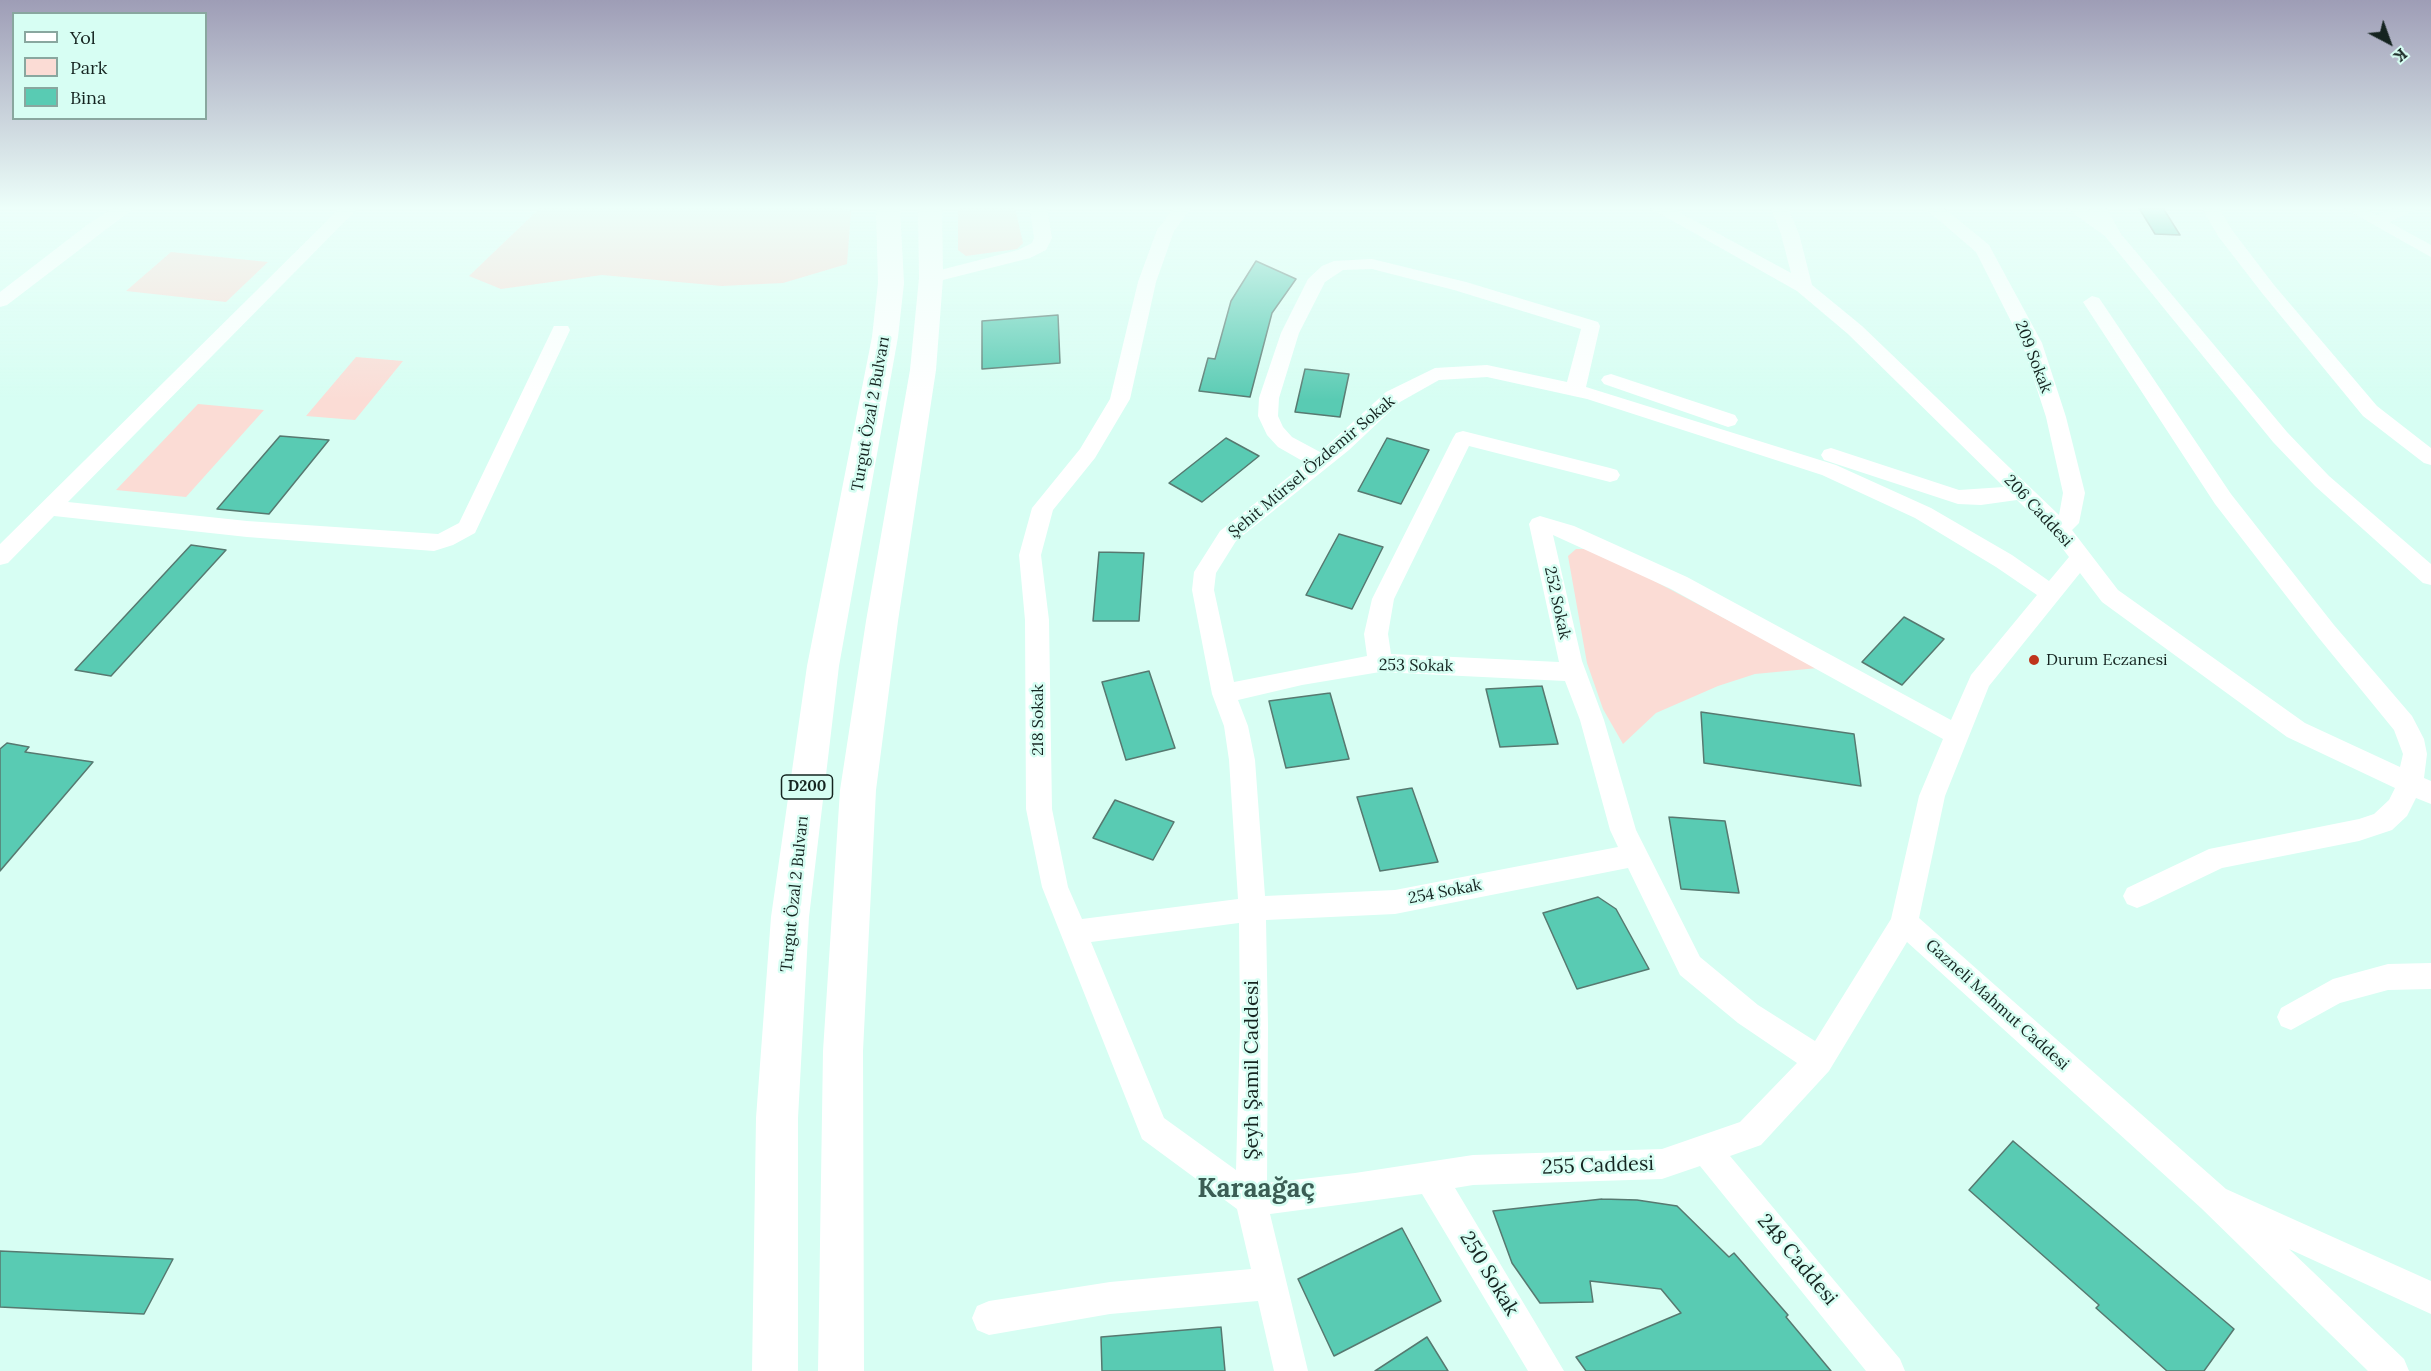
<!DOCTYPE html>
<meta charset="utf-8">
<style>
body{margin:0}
#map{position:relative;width:2431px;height:1371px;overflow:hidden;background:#d7fef3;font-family:Lora,serif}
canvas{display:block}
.legend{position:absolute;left:12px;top:12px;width:195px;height:108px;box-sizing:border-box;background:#d7fef3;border:2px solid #89a79f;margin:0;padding:8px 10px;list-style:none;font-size:18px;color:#152420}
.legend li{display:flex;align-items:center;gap:12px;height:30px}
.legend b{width:30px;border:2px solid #89a79f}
.north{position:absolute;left:2359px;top:12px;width:60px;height:60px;-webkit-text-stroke:4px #d7fef3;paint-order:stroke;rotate:139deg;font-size:16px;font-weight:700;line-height:24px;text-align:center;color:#152420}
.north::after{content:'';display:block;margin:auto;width:21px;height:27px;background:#152420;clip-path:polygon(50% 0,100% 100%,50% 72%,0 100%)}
</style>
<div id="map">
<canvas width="2431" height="1371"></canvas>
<ul class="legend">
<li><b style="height:8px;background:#fff"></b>Yol</li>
<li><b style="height:16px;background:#fbdcd5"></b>Park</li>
<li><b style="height:16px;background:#59cbb3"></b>Bina</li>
</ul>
<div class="north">K</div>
</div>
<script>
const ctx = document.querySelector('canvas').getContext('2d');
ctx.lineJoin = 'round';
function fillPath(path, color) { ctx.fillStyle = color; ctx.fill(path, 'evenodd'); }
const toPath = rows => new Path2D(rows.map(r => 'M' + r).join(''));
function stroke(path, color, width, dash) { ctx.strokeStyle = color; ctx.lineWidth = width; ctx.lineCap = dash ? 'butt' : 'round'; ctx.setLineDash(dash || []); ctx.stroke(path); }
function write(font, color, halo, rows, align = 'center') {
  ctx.font = font + ' Lora,serif'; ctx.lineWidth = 5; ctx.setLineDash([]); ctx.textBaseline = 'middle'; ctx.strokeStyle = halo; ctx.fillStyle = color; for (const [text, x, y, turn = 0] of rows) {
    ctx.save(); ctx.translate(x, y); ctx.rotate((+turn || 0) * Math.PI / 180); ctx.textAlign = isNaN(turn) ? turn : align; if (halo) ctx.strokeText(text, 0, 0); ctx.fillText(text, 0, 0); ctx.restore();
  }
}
const green = toPath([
 [540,208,843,208,851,212,847,264,783,283,722,286,602,275,501,289,469,276],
 [958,208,1015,208,1023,243,1017,249,966,256,958,250],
 [171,252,268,262,226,302,126,291],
 [356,357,403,361,355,420,306,416],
 [198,404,264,410,186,497,116,490],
 [1576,549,1588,549,1628,567,1818,668,1755,674,1718,686,1656,713,1623,744,1603,709,1587,663,1568,556]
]);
const building = toPath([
 [2139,208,2163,208,2180,235,2155,234,2139,208],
 [1256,261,1296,279,1272,313,1250,397,1199,391,1208,358,1215,359,1231,301,1256,261],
 [1058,315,1060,363,982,369,982,321,1058,315],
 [1305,369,1349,374,1340,417,1295,412,1305,369],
 [280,436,329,440,269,514,217,509,280,436],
 [1226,438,1259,456,1202,502,1169,483,1226,438],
 [1387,438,1429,450,1401,504,1358,491,1387,438],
 [1339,534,1383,547,1352,609,1306,595,1339,534],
 [191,545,226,550,111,676,75,670,191,545],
 [1099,552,1144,553,1139,621,1093,621,1099,552],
 [1904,617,1944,639,1902,685,1862,662,1904,617],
 [1149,671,1175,748,1126,760,1102,682,1149,671],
 [1542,686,1558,744,1500,747,1486,689,1542,686],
 [1330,693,1349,759,1286,768,1269,701,1330,693],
 [1701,712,1854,734,1861,786,1704,763,1701,712],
 [7,743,29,747,25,752,93,762,0,871,0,749,7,743],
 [1412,788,1438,862,1380,871,1357,797,1412,788],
 [1115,800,1174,822,1153,860,1093,838,1115,800],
 [1669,817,1725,821,1739,893,1681,889,1669,817],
 [1598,897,1616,909,1649,969,1577,989,1543,913,1598,897],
 [2013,1141,2234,1329,2204,1371,2167,1371,2096,1308,2099,1305,1969,1190,2013,1141],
 [1602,1199,1637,1200,1677,1206,1729,1257,1734,1253,1788,1315,1786,1317,1831,1371,1586,1371,1576,1357,1681,1313,1661,1289,1590,1281,1593,1302,1540,1303,1512,1263,1493,1211,1602,1199],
 [1402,1228,1441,1301,1334,1356,1298,1279,1402,1228],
 [0,1251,173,1259,144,1314,0,1307,0,1251],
 [1221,1327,1225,1371,1102,1371,1101,1337,1221,1327],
 [1427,1337,1448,1371,1375,1371,1427,1337]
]);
const minor = toPath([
 [114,208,134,208,7,305,0,307,0,292,87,225,114,208],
 [340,208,358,208,68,502,247,521,438,534,459,523,552,330,554,326,568,326,570,330,475,533,453,545,434,551,247,537,54,516,8,563,0,565,0,544,340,208],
 [1030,208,1047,208,1052,238,1046,250,1030,258,931,283,922,278,925,274,1018,250,1032,243,1034,238,1030,208],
 [1174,208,1191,208,1174,231,1156,282,1130,399,1095,458,1053,510,1041,555,1049,620,1052,809,1068,887,1082,919,1238,899,1229,760,1224,726,1212,694,1192,590,1194,572,1220,531,1306,463,1278,447,1267,435,1258,416,1259,398,1281,333,1308,279,1322,266,1334,261,1372,259,1466,282,1598,322,1600,326,1586,387,1836,465,1931,508,2012,555,2049,581,2069,557,2050,532,2017,500,1981,505,1958,504,1824,460,1821,455,1824,450,1831,448,1959,490,2004,487,1848,334,1797,291,1650,208,1671,208,1791,273,1781,234,1771,208,1788,208,1799,234,1812,285,1862,326,2059,515,2063,493,2046,417,2022,343,1976,252,1925,208,1944,208,1989,245,2042,343,2066,417,2085,493,2079,523,2072,530,2118,590,2305,723,2400,767,2403,754,2394,730,2318,637,2215,504,2083,302,2092,296,2099,298,2231,494,2334,625,2412,716,2424,739,2427,754,2424,778,2431,781,2431,804,2416,798,2407,816,2392,830,2359,841,2222,868,2147,904,2137,908,2127,904,2123,896,2127,888,2209,849,2359,819,2374,814,2389,800,2395,788,2287,737,2102,602,2080,573,1989,686,1945,796,1919,918,2226,1189,2431,1281,2431,1314,2289,1249,2404,1359,2409,1371,2368,1371,2201,1208,1907,942,1829,1071,1761,1145,1730,1156,1900,1359,1905,1371,1866,1371,1700,1166,1662,1179,1473,1185,1455,1188,1564,1371,1528,1371,1422,1194,1270,1214,1308,1371,1274,1371,1258,1301,1110,1314,989,1335,977,1330,972,1318,977,1306,989,1301,1110,1282,1251,1269,1237,1209,1142,1139,1042,887,1026,809,1025,620,1019,555,1032,508,1080,449,1110,399,1138,282,1157,230,1174,208],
 [1372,269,1454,290,1581,329,1567,382,1487,365,1435,368,1386,392,1320,452,1292,437,1283,427,1278,416,1279,398,1299,333,1325,282,1343,270,1372,269],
 [1487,377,1587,399,1822,475,1915,518,1996,567,2037,595,1971,675,1951,720,1687,577,1574,526,1540,516,1532,519,1529,524,1559,662,1391,654,1388,634,1394,599,1469,446,1610,482,1617,480,1620,475,1617,470,1610,468,1463,431,1456,433,1453,438,1372,599,1364,634,1367,656,1234,682,1214,590,1216,573,1236,541,1349,450,1400,402,1439,380,1487,377],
 [1553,535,1671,589,1943,739,1919,796,1891,919,1815,1041,1758,1005,1700,957,1636,830,1604,720,1582,661,1553,535],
 [1380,672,1565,681,1580,720,1610,830,1618,847,1395,890,1265,896,1255,760,1248,726,1238,700,1302,685,1380,672],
 [1628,868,1680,975,1738,1023,1797,1063,1740,1122,1662,1149,1473,1155,1355,1173,1267,1183,1268,1026,1266,920,1395,914,1628,868],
 [1239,923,1240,1026,1236,1170,1164,1118,1091,942,1239,923],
 [2066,208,2086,208,2091,212,2089,208,2106,208,2121,234,2287,432,2329,476,2431,564,2431,585,2423,583,2315,486,2273,442,2105,236,2066,208],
 [2202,208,2219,208,2232,230,2274,285,2377,406,2431,448,2431,465,2424,463,2363,416,2262,293,2218,236,2202,208],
 [2344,208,2365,208,2377,215,2394,208,2419,208,2389,222,2431,245,2431,257,2344,208],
 [1611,374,1735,415,1738,420,1735,425,1728,427,1604,384,1601,380,1604,376,1611,374],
 [2431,963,2431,989,2388,990,2340,1003,2291,1030,2281,1026,2277,1017,2281,1008,2333,979,2388,964,2431,963]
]);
const highway = toPath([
 [876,208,900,208,904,283,898,337,839,666,809,917,798,1118,798,1371,752,1371,756,1118,771,917,807,666,872,337,878,283,876,208],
 [918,208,942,208,943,278,936,370,898,621,876,790,863,1051,864,1371,818,1371,823,1051,840,790,866,621,910,370,919,278,918,208]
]);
const markers = [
 [2034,660,6,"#bf341b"]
];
const shields = [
 [807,787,51]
];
const shieldNames = [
 ["D200",807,787]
];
const streetNames = [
 ["209 Sokak",2033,357,69],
 ["Turgut Özal 2 Bulvarı",871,414,-80],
 ["Şehit Mürsel Özdemir Sokak",1312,467,-40],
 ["206 Caddesi",2038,511,47],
 ["252 Sokak",1557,603,78],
 ["253 Sokak",1416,666,1],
 ["218 Sokak",1038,720,-90],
 ["254 Sokak",1445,892,-11],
 ["Turgut Özal 2 Bulvarı",795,894,-84],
 ["Gazneli Mahmut Caddesi",1997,1005,42]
];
const poiNames = [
 ["Durum Eczanesi",2046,660]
];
const nearStreetnames = [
 ["Şeyh Şamil Caddesi",1252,1070,-90],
 ["255 Caddesi",1598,1166,-2],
 ["248 Caddesi",1797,1260,50],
 ["250 Sokak",1489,1274,59]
];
const nearDistrictnames = [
 ["Karaağaç",1256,1189]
];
fillPath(green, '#fbdcd5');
fillPath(building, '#59cbb3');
stroke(building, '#577970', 1.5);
fillPath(minor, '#fff');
fillPath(highway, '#fff');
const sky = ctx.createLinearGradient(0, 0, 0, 400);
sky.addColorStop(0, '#9e9db6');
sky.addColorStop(0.52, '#edfffa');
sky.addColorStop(1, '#edfffa00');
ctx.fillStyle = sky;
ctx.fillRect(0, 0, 2431, 400);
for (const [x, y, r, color] of markers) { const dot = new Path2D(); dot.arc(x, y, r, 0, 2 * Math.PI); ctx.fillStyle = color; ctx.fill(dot); stroke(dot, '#d7fef3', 2); }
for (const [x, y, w] of shields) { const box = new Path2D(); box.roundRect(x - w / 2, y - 12, w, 24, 4.5); ctx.fillStyle = '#d7fef3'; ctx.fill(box); stroke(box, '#152420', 1.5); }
write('bold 15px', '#152420', null, shieldNames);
write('16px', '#152420', '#d7fef3', streetNames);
write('16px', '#152420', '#d7fef3', poiNames, 'left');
write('20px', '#152420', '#d7fef3', nearStreetnames);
write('bold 27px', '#3b5d54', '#d7fef3', nearDistrictnames);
</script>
